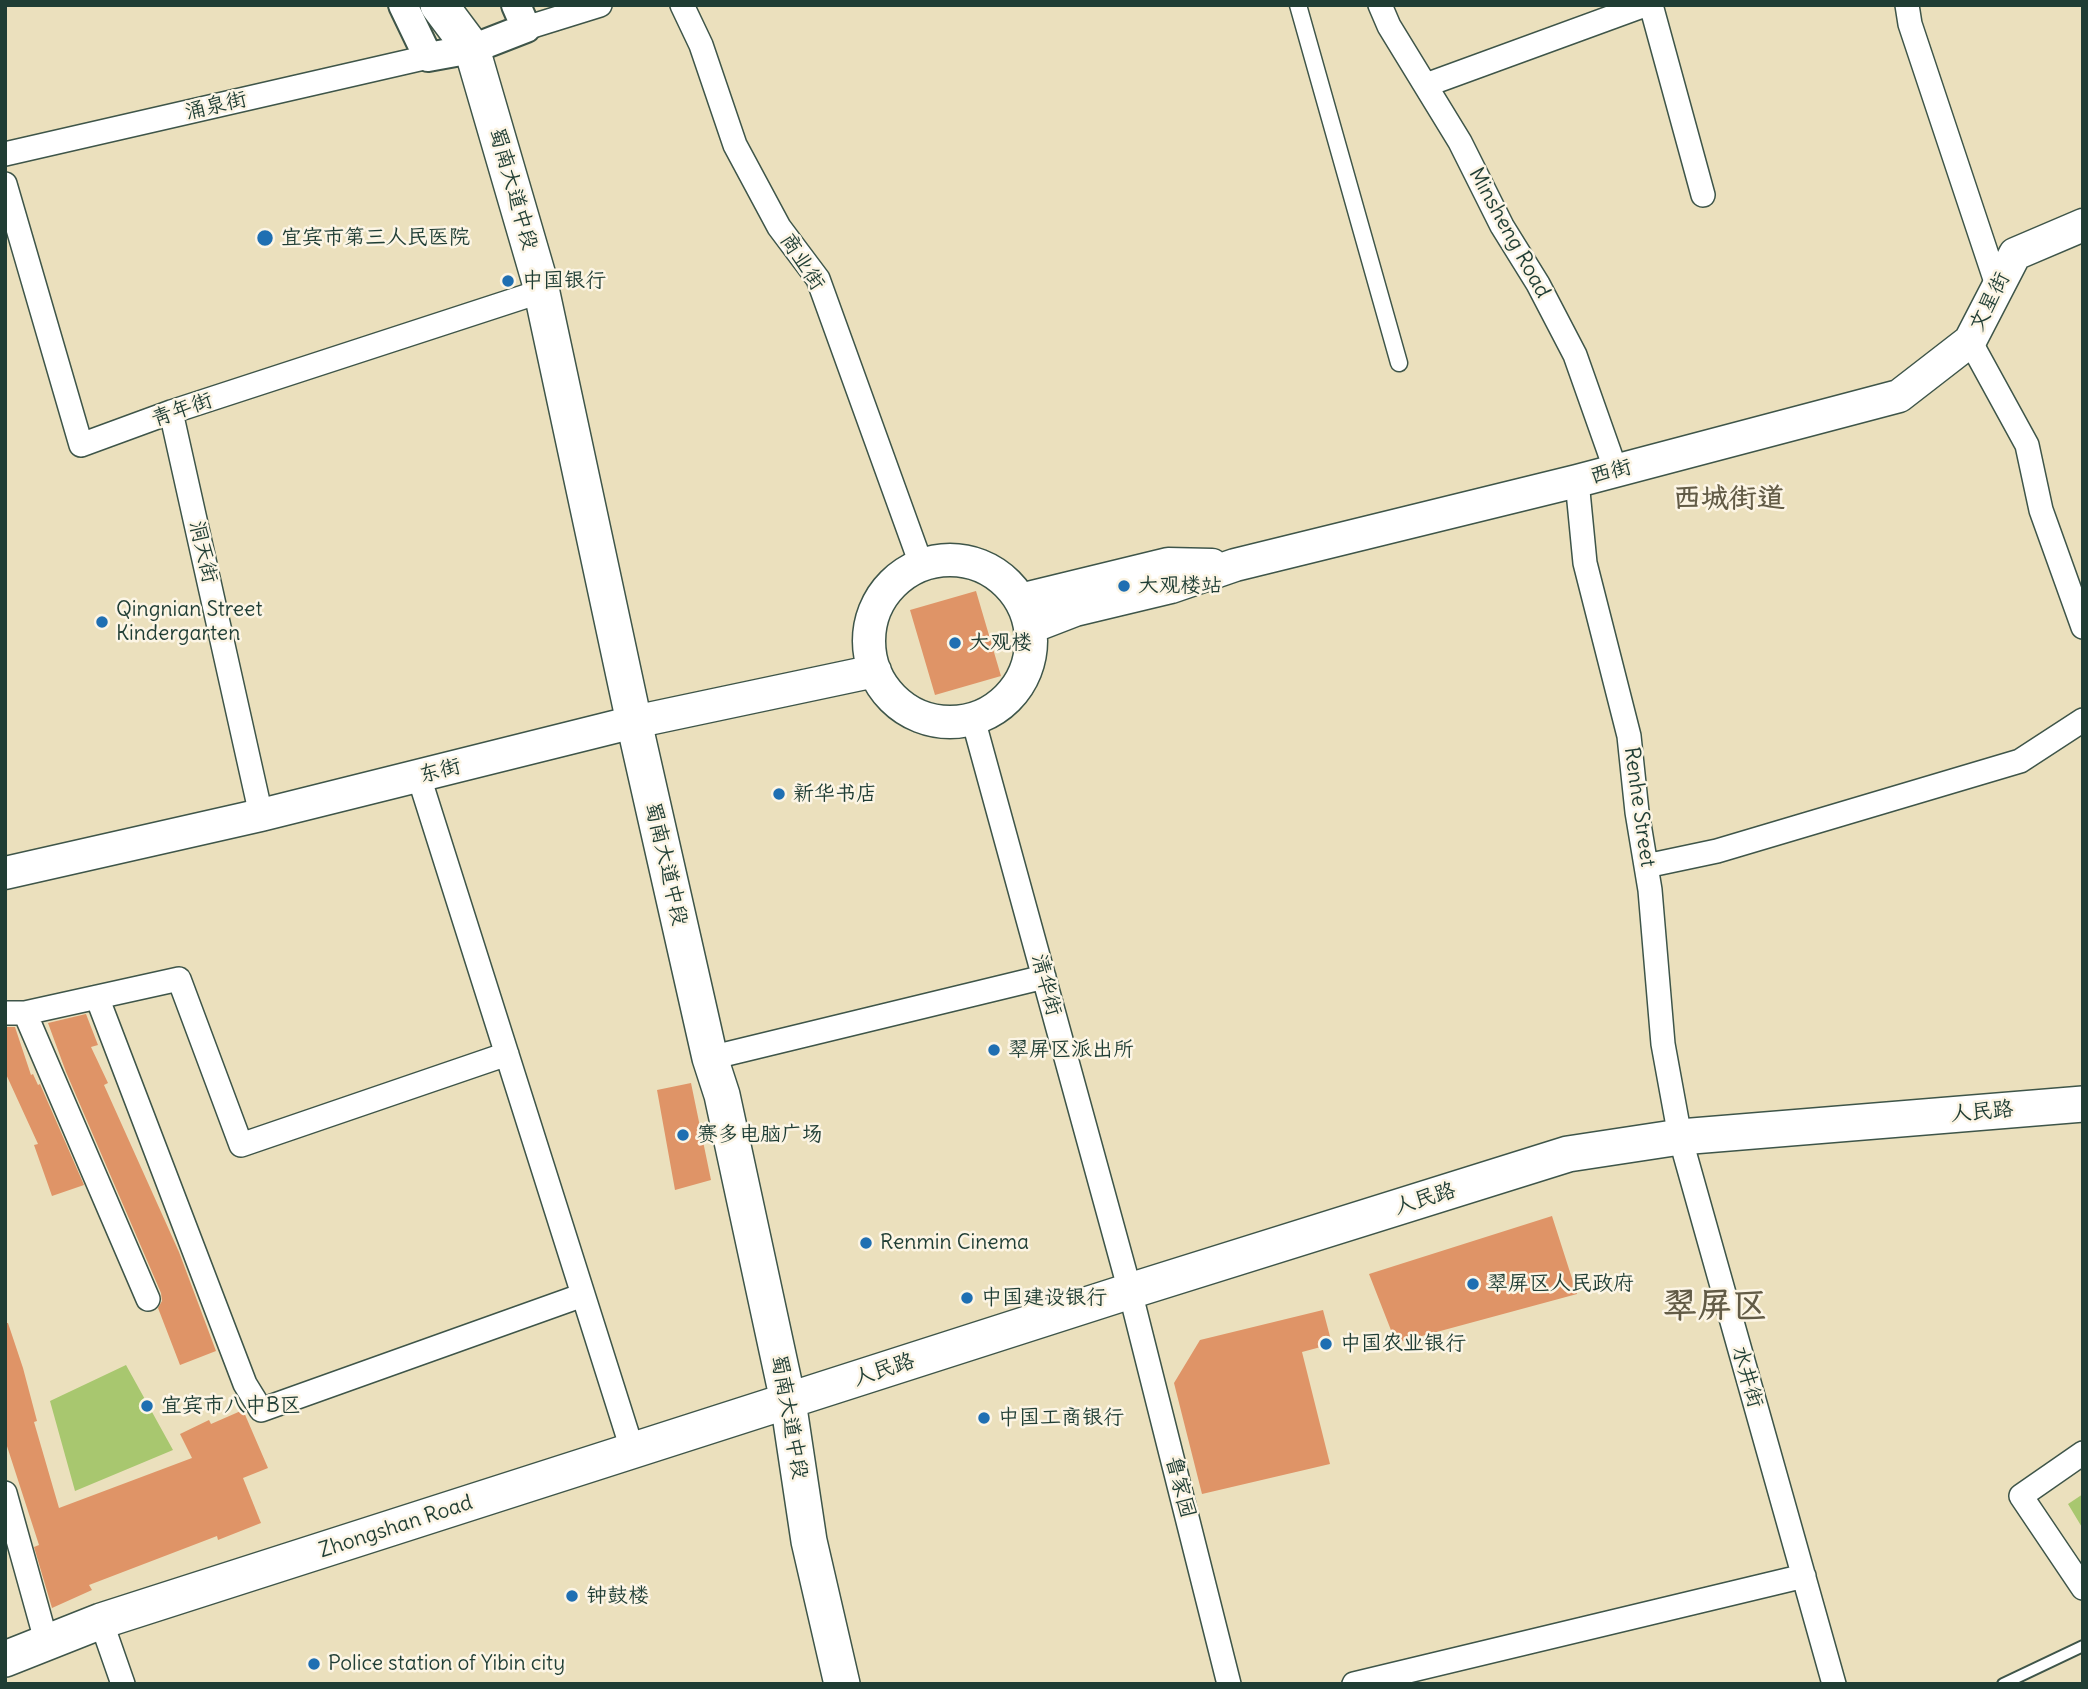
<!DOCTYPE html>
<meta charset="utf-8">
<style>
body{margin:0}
#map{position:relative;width:2088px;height:1689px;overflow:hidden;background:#ebe0bd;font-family:Delius,sans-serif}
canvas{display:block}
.frame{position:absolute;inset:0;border:7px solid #1f3d34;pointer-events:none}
</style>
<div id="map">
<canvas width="2088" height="1689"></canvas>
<div class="frame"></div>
</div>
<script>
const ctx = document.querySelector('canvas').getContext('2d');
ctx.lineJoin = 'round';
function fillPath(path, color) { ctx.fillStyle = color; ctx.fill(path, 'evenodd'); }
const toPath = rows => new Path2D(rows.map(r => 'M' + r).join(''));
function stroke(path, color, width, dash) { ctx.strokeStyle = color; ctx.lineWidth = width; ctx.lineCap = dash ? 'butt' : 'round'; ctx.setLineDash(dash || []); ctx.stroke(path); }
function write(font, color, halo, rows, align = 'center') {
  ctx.font = font + ' Delius,"LXGW WenKai TC",sans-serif'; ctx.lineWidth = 5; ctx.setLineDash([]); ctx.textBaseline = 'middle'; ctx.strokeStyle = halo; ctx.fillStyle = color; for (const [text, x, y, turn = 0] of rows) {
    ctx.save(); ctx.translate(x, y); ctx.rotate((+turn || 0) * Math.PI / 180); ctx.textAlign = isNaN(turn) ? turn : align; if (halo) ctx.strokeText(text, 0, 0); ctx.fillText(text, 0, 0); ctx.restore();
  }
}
const green = toPath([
 [126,1365,173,1450,75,1491,50,1401],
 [2083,1494,2083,1529,2068,1504]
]);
const building = toPath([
 [976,591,1001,676,935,695,910,610],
 [86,1014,98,1045,91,1047,108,1083,104,1085,179,1252,216,1351,180,1365,158,1308,162,1301,161,1293,66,1072,48,1023],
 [5,1027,15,1027,31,1075,33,1074,38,1085,40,1084,84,1185,52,1196,34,1145,38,1144,5,1072],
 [691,1083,711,1180,675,1190,657,1090],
 [1552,1216,1577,1294,1396,1343,1369,1274],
 [1323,1310,1332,1344,1302,1352,1330,1464,1202,1494,1174,1383,1200,1340],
 [5,1323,8,1323,23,1368,37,1421,34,1422,59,1508,192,1458,180,1434,209,1420,211,1424,243,1410,268,1468,243,1478,261,1523,218,1540,217,1536,89,1585,92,1590,52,1608,34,1547,39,1545,5,1440]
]);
const service = toPath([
 [2003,1684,2083,1646]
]);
const pedestrian = toPath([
 [1298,5,1399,363]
]);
const minor = toPath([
 [682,5,701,45,735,145,779,227,818,279,921,564],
 [1380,5,1389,26,1460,142,1502,226,1538,284,1575,355,1616,471],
 [1651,5,1703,195],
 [1907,5,1910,24,1998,288],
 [526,28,600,5],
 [1426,85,1645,5],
 [5,154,428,57],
 [5,184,81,445,171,412,542,291],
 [1970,341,2027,445,2041,510,2083,627],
 [171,412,261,815],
 [1577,481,1585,563,1629,736,1637,812,1650,890,1663,1044,1680,1137,1834,1684],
 [973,719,1130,1291,1229,1684],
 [419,777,633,1452],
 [1646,866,1717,851,2020,761,2083,720],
 [97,997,245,1384,261,1410,583,1295],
 [5,1013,25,1013,179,979,241,1145,507,1054],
 [25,1013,148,1299],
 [710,1058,1044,977],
 [2083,1453,2021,1496,2083,1588],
 [5,1493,47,1644],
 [101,1621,123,1684],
 [1354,1684,1804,1576]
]);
const tertiary = toPath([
 [403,5,428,57,472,49,526,28,516,5]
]);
const secondary = toPath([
 '869 641a81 81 0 1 1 162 0a81 81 0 1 1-162 0Z',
 [1020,600,1168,564,1212,565],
 [1031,627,1075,610,1171,587,1235,565,1577,481,1899,396,1970,341,2015,254,2083,225],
 [5,873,261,815,634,722,875,671]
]);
const primary = toPath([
 [472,49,539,279,634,722,710,1058,722,1095,788,1401,809,1541,842,1684],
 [5,1659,101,1621,1130,1291,1568,1154,1680,1137,2083,1104]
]);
const trunk = toPath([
 [439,5,472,49]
]);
const markers = [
 [265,238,9,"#1f6fb2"],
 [508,281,7,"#1f6fb2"],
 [1124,586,7,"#1f6fb2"],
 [102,622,7,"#1f6fb2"],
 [955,643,7,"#1f6fb2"],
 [779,794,7,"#1f6fb2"],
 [994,1050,7,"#1f6fb2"],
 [683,1135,7,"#1f6fb2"],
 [866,1243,7,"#1f6fb2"],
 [1473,1284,7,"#1f6fb2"],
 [967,1298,7,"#1f6fb2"],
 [1326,1344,7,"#1f6fb2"],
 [147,1406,7,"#1f6fb2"],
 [984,1418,7,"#1f6fb2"],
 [572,1596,7,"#1f6fb2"],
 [314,1664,7,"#1f6fb2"]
];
const streetNames = [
 ["涌泉街",216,106,-13],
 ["蜀南大道中段",513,189,74],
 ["Minsheng Road",1509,233,61],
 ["商业街",802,262,57],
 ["文星街",1990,302,-63],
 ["青年街",182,410,-19],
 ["西街",1611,472,-15],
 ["洞天街",203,552,77],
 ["东街",440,771,-14],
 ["Renhe Street",1639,807,82],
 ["蜀南大道中段",666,864,77],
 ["清华街",1046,985,75],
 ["人民路",1982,1112,-5],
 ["人民路",1425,1199,-17],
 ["人民路",884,1370,-18],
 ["水井街",1747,1377,74],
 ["蜀南大道中段",789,1417,80],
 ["鲁家园",1180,1487,76],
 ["Zhongshan Road",396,1527,-18]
];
const poiNames = [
 ["宜宾市第三人民医院",281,238],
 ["中国银行",522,281],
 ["大观楼站",1138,586],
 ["Qingnian Street",116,610],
 ["Kindergarten",116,634],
 ["大观楼",969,643],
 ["新华书店",793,794],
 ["翠屏区派出所",1008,1050],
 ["赛多电脑广场",697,1135],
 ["Renmin Cinema",880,1243],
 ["翠屏区人民政府",1487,1284],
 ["中国建设银行",981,1298],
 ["中国农业银行",1340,1344],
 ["宜宾市八中B区",161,1406],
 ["中国工商银行",998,1418],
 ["钟鼓楼",586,1596],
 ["Police station of Yibin city",328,1664]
];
const districtNames = [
 ["西城街道",1729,499]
];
const townNames = [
 ["翠屏区",1715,1307]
];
fillPath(green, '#a8c76f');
fillPath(building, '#df9467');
stroke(service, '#3e5549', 14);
stroke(pedestrian, '#3e5549', 19);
stroke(minor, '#3e5549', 26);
stroke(tertiary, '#3e5549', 32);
stroke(secondary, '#3e5549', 35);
stroke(primary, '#3e5549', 38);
stroke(trunk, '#3e5549', 40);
stroke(service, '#fff', 10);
stroke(pedestrian, '#fff', 16);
stroke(minor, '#fff', 23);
stroke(tertiary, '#fff', 28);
stroke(secondary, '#fff', 32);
stroke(primary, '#fff', 35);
stroke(trunk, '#fff', 37);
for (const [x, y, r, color] of markers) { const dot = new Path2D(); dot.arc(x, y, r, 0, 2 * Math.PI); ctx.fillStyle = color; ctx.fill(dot); stroke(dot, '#fcf5e5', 2.5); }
write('21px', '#1f3d34', '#fcf5e5', streetNames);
write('21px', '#1f3d34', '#fcf5e5', poiNames, 'left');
write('bold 28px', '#625b46', '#fcf5e5', districtNames);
write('bold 35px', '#625b46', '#fcf5e5', townNames);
</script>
